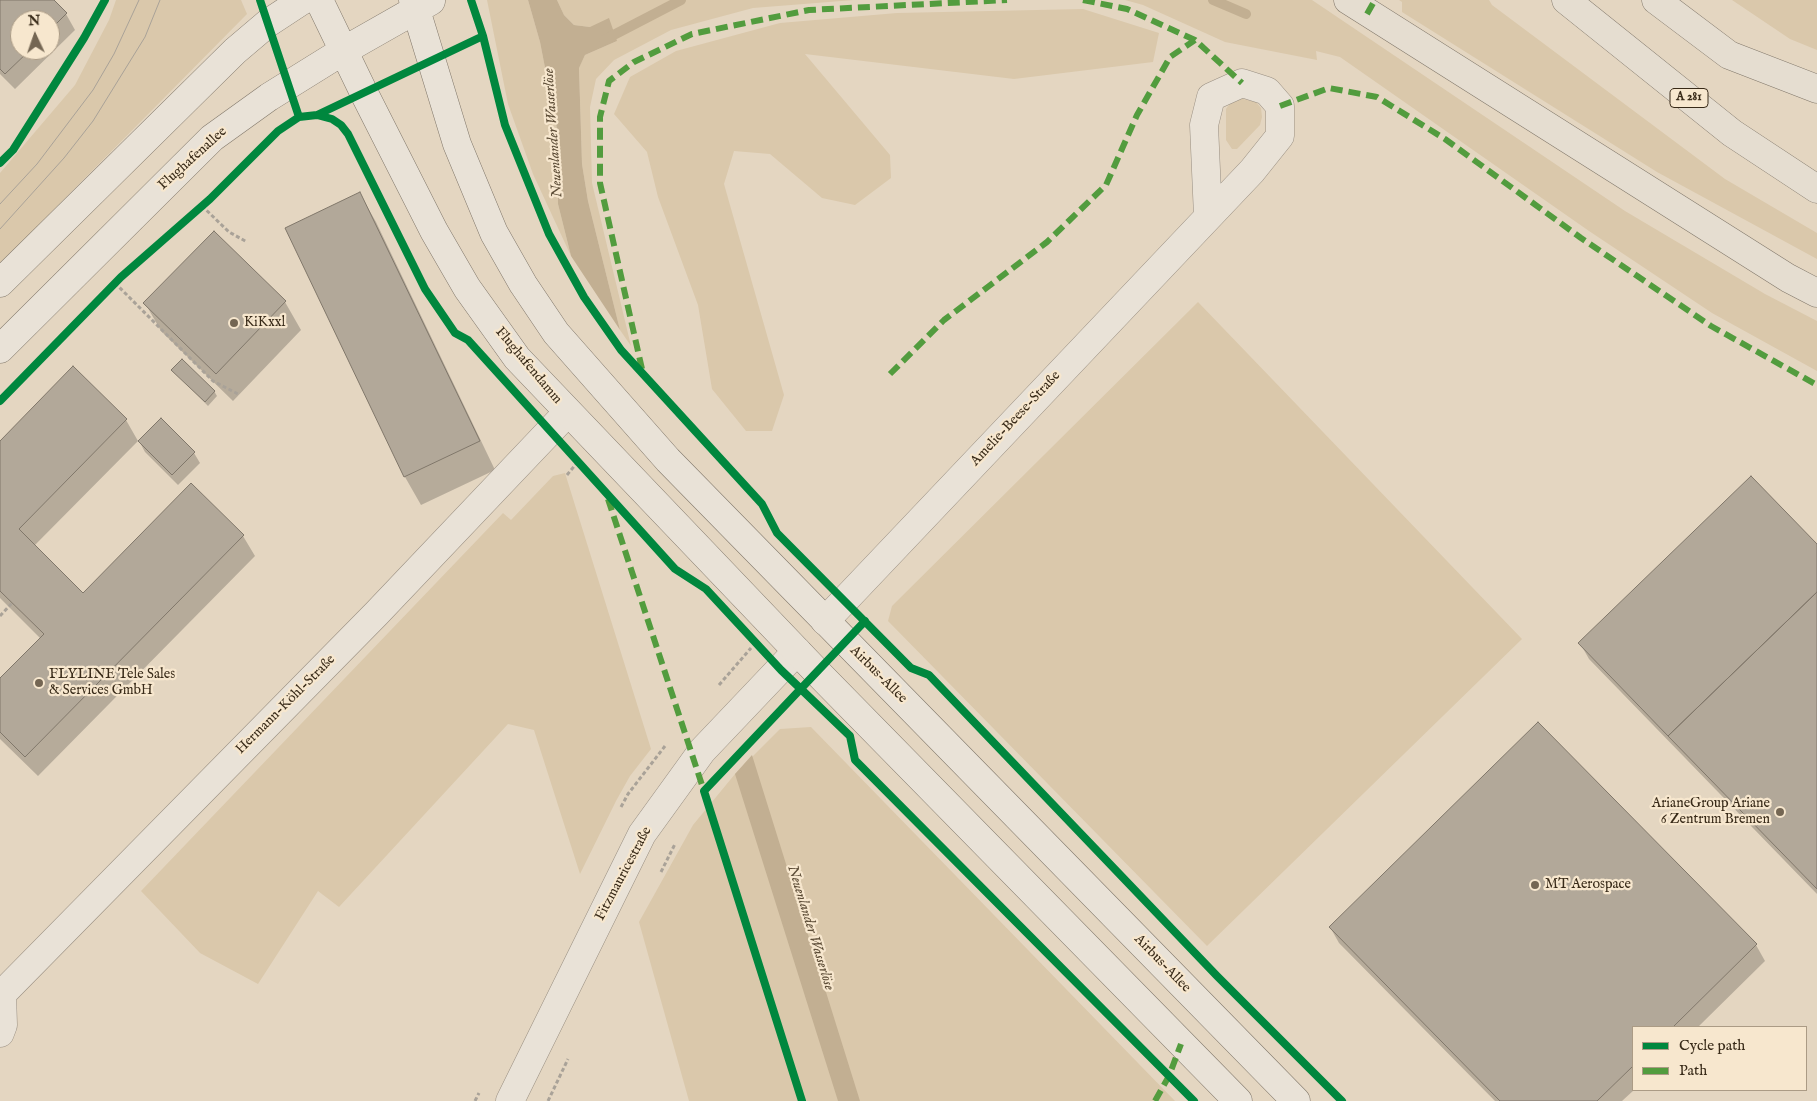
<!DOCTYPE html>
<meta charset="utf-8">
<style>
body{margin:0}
#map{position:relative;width:1817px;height:1101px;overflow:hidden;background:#e4d6c1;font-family:"IM FELL English",serif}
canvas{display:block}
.legend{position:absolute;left:1632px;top:1026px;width:175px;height:65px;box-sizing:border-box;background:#f7e7ce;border:1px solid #ab9b85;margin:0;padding:6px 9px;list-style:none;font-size:15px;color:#382a18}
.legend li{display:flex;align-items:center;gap:10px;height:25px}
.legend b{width:25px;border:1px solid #ab9b85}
.north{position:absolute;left:10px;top:10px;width:50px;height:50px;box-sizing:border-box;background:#f7e7ce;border:1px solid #ab9b85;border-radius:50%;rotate:357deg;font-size:14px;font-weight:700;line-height:20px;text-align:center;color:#382a18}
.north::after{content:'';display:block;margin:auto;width:18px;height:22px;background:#746653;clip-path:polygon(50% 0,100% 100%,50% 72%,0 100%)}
</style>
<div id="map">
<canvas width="1817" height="1101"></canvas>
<ul class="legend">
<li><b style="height:6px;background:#00873e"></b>Cycle path</li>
<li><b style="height:6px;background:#529c3e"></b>Path</li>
</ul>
<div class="north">N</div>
</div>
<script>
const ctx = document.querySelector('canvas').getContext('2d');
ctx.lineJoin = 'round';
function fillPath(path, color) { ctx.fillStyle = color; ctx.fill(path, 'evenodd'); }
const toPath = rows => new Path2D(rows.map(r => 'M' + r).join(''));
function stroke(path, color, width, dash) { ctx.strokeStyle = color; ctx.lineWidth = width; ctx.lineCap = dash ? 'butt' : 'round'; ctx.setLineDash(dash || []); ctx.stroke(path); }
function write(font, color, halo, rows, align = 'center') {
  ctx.font = font + ' "IM FELL English",serif'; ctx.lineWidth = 4.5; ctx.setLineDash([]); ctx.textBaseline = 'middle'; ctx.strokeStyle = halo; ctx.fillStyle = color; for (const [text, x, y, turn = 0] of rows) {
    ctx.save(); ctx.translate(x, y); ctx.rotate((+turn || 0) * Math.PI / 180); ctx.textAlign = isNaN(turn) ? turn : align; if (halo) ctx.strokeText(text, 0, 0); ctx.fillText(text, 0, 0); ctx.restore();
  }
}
const green = toPath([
 [116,0,241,0,247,14,0,264,0,173,75,85,109,20],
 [487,0,528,0,540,42,557,129,558,204,571,256,533,174,508,104],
 [557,0,854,0,753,8,671,30,614,60,596,79,590,107,592,183,631,346,620,330,588,201,582,164,579,67,585,55,617,41,590,27,574,25,564,15],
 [1125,0,1312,0,1625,211,1765,294,1817,321,1817,371,1712,313,1589,231,1340,57,1316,51,1317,60,1225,42,1143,5],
 [1399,0,1489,0,1492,5,1725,179,1817,233,1817,259,1657,172,1402,12,1402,2],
 [1732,0,1817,0,1817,50,1790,39],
 [1083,9,1159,33,1153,62,1014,79,805,54,890,155,891,178,855,205,822,198,770,154,734,151,724,184,784,395,772,431,746,431,712,389,698,305,658,197,647,152,614,114,630,77,676,51,780,23,897,13],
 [1239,98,1256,102,1261,108,1262,117,1260,125,1237,149,1232,149,1226,140,1226,109,1231,102],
 [1198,302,1522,639,1207,946,888,621,892,606],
 [565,473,651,749,630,776,616,801,580,874,534,730,508,724,339,907,318,891,258,984,200,953,141,891,503,513,511,520,553,476],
 [811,727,1175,1101,689,1101,639,922,693,825,735,774,780,729]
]);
const water = toPath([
 [528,0,557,0,564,15,574,25,590,27,609,18,617,41,585,55,579,68,582,164,588,201,620,330,571,256,558,204,557,129,540,42],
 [752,755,860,1101,838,1101,735,774]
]);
const shadow = toPath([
 [0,0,52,0,66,14,75,30,15,89,0,74],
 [20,20,50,20,50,50,20,50],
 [360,194,376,222,495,470,421,505,405,477,286,229],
 [214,233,285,302,301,330,233,401,161,331,145,303],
 [73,368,126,420,138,441,34,546,83,594,191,484,243,536,255,556,38,776,0,739,0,680,41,639,0,598,0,443],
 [173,370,214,391,217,396,208,406],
 [139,441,194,453,200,463,178,485,145,452],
 [1817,545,1817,894,1589,659,1580,643],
 [1538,724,1756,945,1765,961,1698,1027,1633,1027,1634,1090,1622,1101,1495,1101,1339,943,1330,927]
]);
const stream = toPath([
 [1213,0,1246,14],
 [604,40,681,0]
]);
const building = toPath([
 [0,0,54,0,67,13,50,30,50,20,20,20,20,50,30,50,5,74,0,69,0,0],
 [360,192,480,441,404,477,285,228,360,192],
 [214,231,286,301,216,374,143,303,214,231],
 [182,359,215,391,205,402,171,370,182,359],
 [73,366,127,419,19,529,83,593,191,483,244,535,25,757,0,732,0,678,44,634,0,591,0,441,73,366],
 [161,418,195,452,172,475,138,441,161,418],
 [1751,476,1817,544,1817,592,1668,736,1578,643,1751,476],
 [1817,592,1817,889,1668,736,1817,592],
 [1538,722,1757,944,1673,1027,1633,1027,1633,1066,1597,1101,1500,1101,1329,927,1538,722]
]);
const path = toPath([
 [202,206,229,232,247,242],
 [115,283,213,381,238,394],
 [567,475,576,464],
 [0,616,12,603],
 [719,685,751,648],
 [621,807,628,794,665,746],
 [661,872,675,844],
 [475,1101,479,1093],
 [548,1101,568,1059]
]);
const street = toPath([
 [825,621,1252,171,1280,136,1280,106,1267,91,1242,83,1211,97,1204,125,1208,216],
 [0,996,376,614,567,413],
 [0,1033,3,1025,2,994],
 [510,1101,642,834,702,751,797,651]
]);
const secondary = toPath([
 [319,0,364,93,434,231,467,288,517,358,817,672,1238,1101],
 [413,0,457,144,494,233,523,284,556,333,668,460,1296,1101],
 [0,283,235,51,268,23,303,0],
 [0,349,212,138,269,97,343,51,431,1]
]);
const highway = toPath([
 [1348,0,1788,278,1817,293],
 [1566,0,1732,133,1817,189],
 [1656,0,1729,55,1817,89]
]);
const tram = toPath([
 [0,204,37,164,93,90,114,54,139,0],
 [0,229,64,158,93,121,145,37,160,0]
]);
const quiet = toPath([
 [1083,0,1127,9,1195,40,1242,83],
 [1367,14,1375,0],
 [1280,106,1329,88,1377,97,1445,139,1581,238,1711,326,1817,385],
 [642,369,600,183,600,117,609,81,634,62,692,34,809,10,1007,0],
 [890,374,944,320,1047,242,1106,185,1137,115,1170,57,1195,40],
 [608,499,704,791],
 [1155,1101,1169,1076,1181,1044]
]);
const cycleway = toPath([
 [260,0,299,117],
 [471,0,483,36,505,125,549,234,584,297,621,350,762,504,777,533,911,668,929,675,1217,976,1342,1101],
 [317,115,332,119,341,125,348,134,425,289,455,333,468,340,675,569,706,589,781,670,850,736,855,760,1194,1101],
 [0,163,13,150,84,38,105,0],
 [0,401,121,277,210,199,278,131,299,117,317,115,483,36],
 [802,1101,704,791,865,621]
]);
const markers = [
 [234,323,5,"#746653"],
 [39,683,5,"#746653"],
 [1780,812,5,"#746653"],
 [1535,885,5,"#746653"]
];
const shields = [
 [1689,98,38]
];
const shieldNames = [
 ["A 281",1689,98]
];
const streetNames = [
 ["Flughafenallee",193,159,-42],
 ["Flughafendamm",528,366,50],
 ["Amelie-Beese-Straße",1016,419,-47],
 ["Airbus-Allee",878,675,45],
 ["Hermann-Köhl-Straße",286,705,-45],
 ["Fitzmauricestraße",624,874,-62],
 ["Airbus-Allee",1162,964,46]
];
const poiNames = [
 ["KiKxxl",244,323],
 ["FLYLINE Tele Sales",49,675],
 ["& Services GmbH",49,691],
 ["ArianeGroup Ariane",1770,804,"right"],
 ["6 Zentrum Bremen",1770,820,"right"],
 ["MT Aerospace",1545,885]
];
const waterNames = [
 ["Neuenlander Wasserlöse",554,133,-94],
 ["Neuenlander Wasserlöse",810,928,73]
];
fillPath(green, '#dac8ab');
fillPath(water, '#c2af92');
fillPath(shadow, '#0003');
stroke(stream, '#c2af92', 10);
fillPath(building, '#b2a899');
stroke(building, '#80776a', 1);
stroke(street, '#988e81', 29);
stroke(secondary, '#80776a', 29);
stroke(highway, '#80776a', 29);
stroke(path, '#a9a298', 3, [4, 2.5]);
stroke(street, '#e9e2d7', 28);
stroke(secondary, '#e9e2d7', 28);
stroke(highway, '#e5ddd0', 28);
stroke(tram, '#a9a298', 1);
stroke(quiet, '#529c3e', 6, [12, 6]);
stroke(cycleway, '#00873e', 8);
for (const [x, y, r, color] of markers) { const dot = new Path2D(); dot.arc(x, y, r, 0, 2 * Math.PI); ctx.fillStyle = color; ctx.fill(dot); stroke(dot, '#f7e7ce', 2); }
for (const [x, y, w] of shields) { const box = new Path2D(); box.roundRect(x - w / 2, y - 9.5, w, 19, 4); ctx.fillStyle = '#f7e7ce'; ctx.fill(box); stroke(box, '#382a18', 1); }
write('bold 12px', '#382a18', null, shieldNames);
write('14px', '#382a18', '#f7e7ce', streetNames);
write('14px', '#382a18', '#f7e7ce', poiNames, 'left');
write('italic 15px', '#5d4d37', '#f7e7ce', waterNames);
</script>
